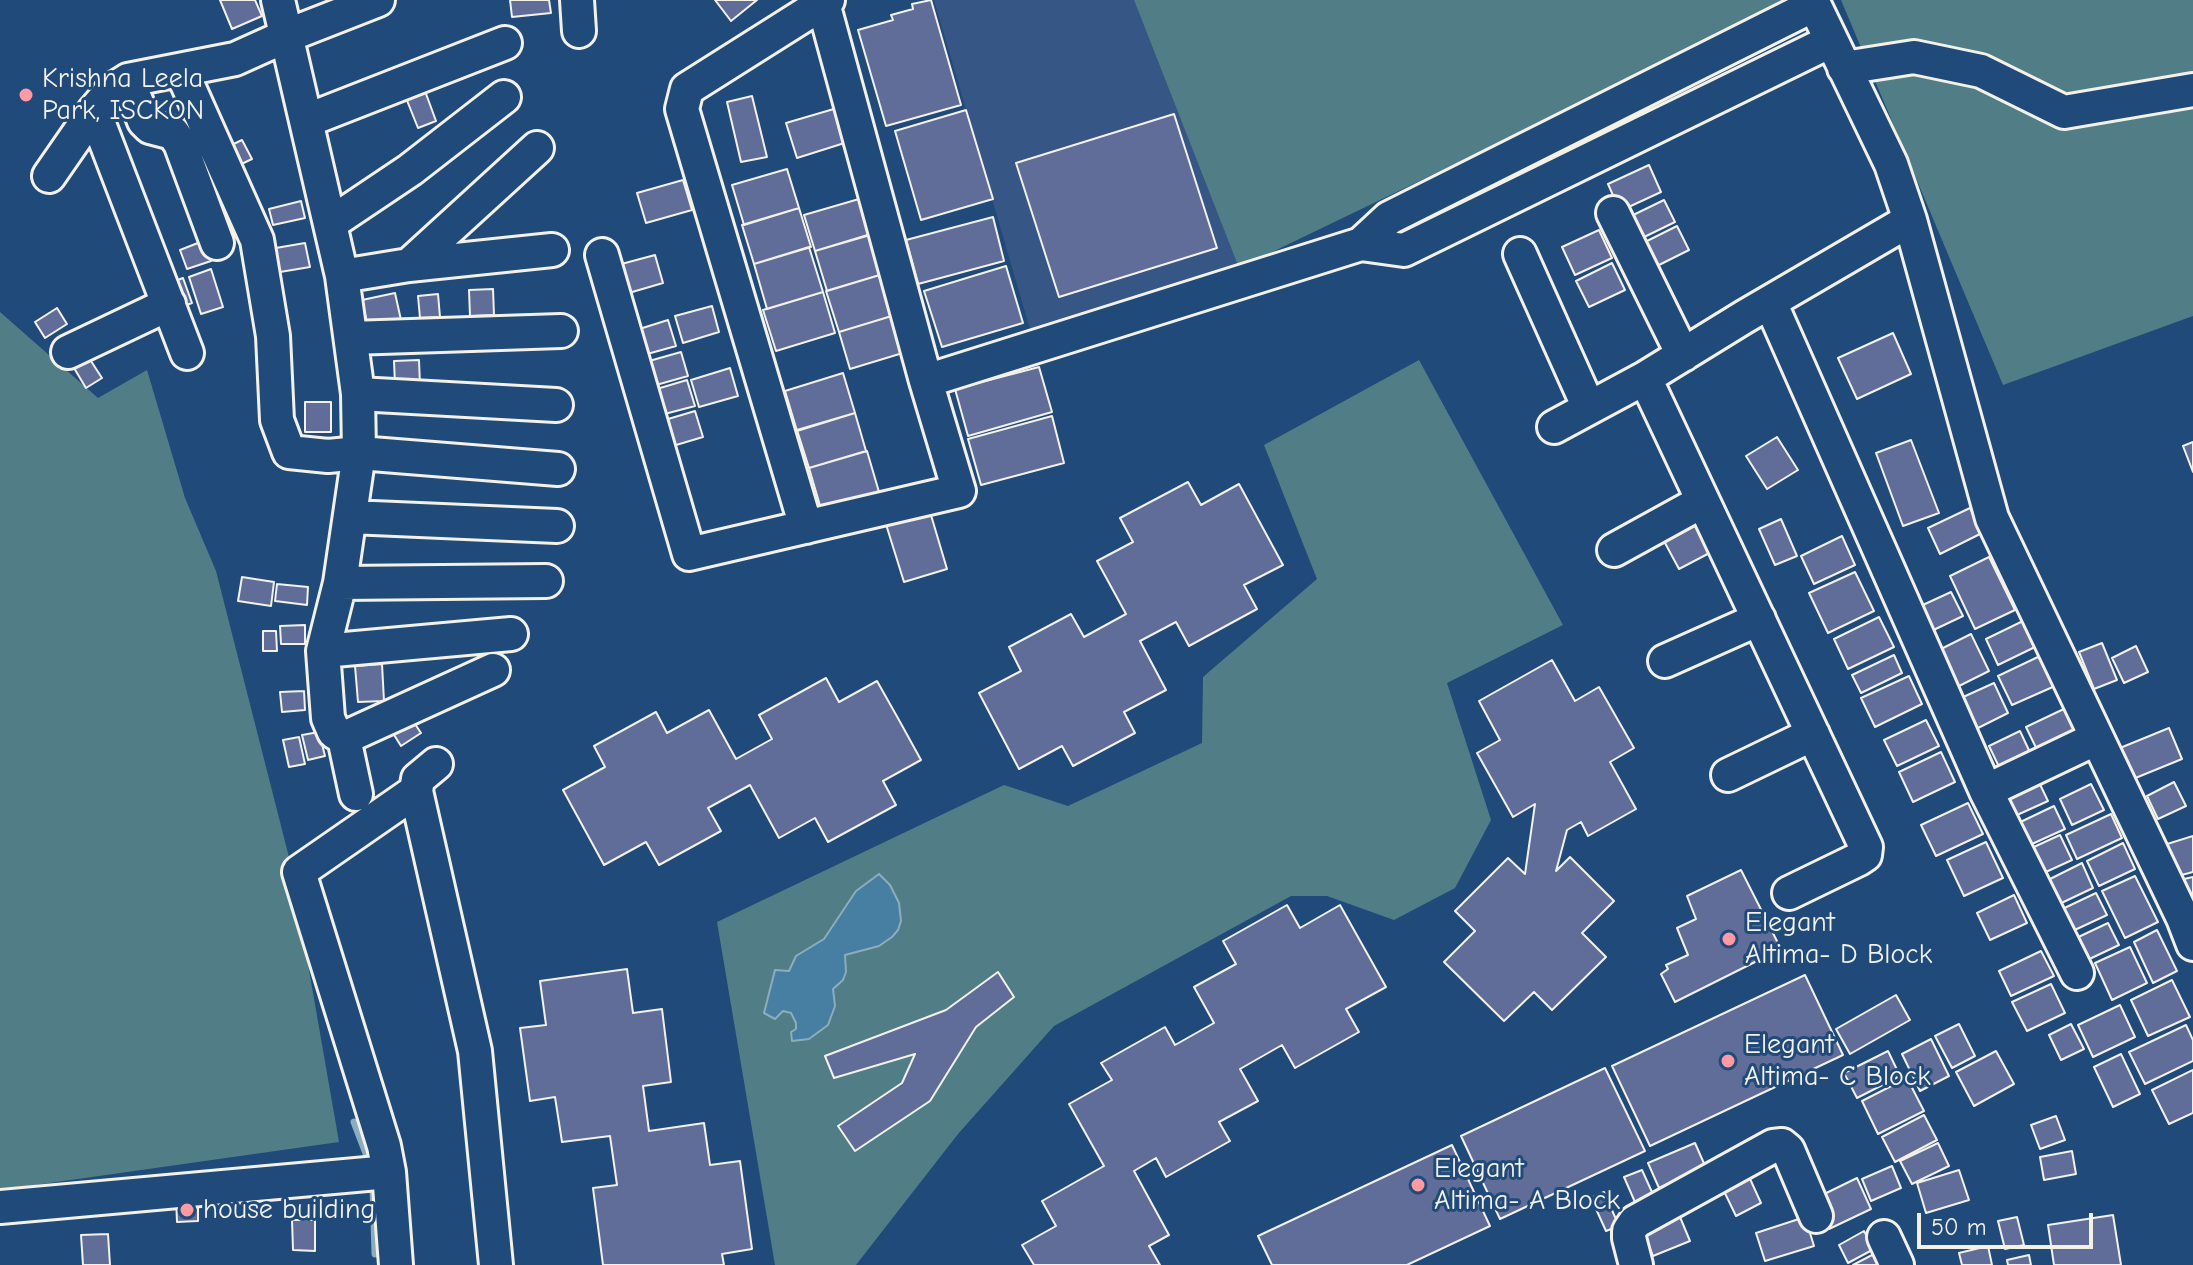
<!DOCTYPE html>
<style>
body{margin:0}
#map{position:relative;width:2193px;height:1265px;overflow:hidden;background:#1f4a7a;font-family:"Comic Neue",sans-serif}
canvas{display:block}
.scale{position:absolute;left:1917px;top:1213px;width:176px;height:36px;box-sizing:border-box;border:4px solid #f4f1e8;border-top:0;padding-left:10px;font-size:24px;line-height:28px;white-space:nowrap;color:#f4f1e8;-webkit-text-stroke:6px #1f4a7a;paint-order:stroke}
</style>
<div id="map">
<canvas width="2193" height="1265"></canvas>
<div class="scale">50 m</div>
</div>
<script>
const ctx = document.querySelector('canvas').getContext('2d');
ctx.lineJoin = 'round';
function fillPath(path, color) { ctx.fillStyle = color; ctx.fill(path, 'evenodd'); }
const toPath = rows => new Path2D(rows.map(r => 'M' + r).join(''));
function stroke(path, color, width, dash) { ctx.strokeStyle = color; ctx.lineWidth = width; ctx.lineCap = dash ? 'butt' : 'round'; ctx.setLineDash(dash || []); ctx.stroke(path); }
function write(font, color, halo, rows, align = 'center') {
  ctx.font = font + ' "Comic Neue",sans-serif'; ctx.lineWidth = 6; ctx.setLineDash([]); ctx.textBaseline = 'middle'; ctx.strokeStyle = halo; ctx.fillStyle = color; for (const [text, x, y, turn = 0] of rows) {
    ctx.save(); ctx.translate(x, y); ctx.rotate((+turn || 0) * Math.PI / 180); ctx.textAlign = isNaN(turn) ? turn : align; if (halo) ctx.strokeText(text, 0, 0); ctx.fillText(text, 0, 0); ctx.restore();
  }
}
const built = toPath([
 [934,0,1134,0,1239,268,1030,329]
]);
const green = toPath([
 [1134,0,1795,0,1239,268],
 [1841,0,2193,0,2193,316,2003,385],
 [0,312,98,398,147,370,185,498,216,571,290,861,339,1142,0,1190],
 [1419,360,1563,625,1447,683,1491,820,1455,888,1394,920,1327,896,1291,896,1054,1026,958,1134,856,1265,775,1265,717,922,1004,785,1068,806,1202,743,1203,677,1317,579,1264,445]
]);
const water = toPath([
 [879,874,890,885,899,903,901,921,898,930,892,937,879,946,845,955,846,972,843,980,833,989,835,1006,828,1025,809,1039,792,1041,791,1032,796,1029,796,1023,791,1013,783,1011,775,1019,764,1013,775,970,789,971,796,956,824,939,856,891,879,874]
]);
const stream = toPath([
 [354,1122,367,1156],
 [373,1186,375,1254]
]);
const building = toPath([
 [220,0,255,0,262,16,232,29,220,0],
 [510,0,549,0,551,13,512,17,510,0],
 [715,0,757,0,731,21,715,0],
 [931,0,961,105,886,126,858,30,893,20,891,15,913,9,912,4,931,0],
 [425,91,436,121,418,128,406,98,425,91],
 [752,96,767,157,741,162,727,102,752,96],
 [844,106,854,140,797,158,786,123,844,106],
 [966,110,993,199,921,220,895,131,966,110],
 [1174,114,1217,248,1059,297,1016,163,1174,114],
 [242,140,252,159,233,168,223,149,242,140],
 [1649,165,1661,192,1620,211,1608,184,1649,165],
 [787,169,799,208,744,225,732,185,787,169],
 [683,180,692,210,646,223,637,193,683,180],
 [859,199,870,235,815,251,804,215,859,199],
 [1664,200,1675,222,1636,241,1625,219,1664,200],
 [301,201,305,218,273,225,269,209,301,201],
 [799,208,811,247,754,264,742,225,799,208],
 [993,217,1004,261,918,284,906,240,993,217],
 [1677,226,1689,250,1651,269,1639,245,1677,226],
 [1599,230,1612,258,1575,275,1562,247,1599,230],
 [871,234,883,274,827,291,815,251,871,234],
 [203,241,211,261,187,269,180,250,203,241],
 [305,243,310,267,274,273,270,249,305,243],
 [809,247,823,292,767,309,754,264,809,247],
 [655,255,663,283,622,295,614,266,655,255],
 [1612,263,1625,290,1589,307,1576,281,1612,263],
 [1006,266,1023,323,942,347,924,291,1006,266],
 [211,269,223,307,201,314,189,277,211,269],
 [883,274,895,315,839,332,826,291,883,274],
 [183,278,192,303,176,309,167,284,183,278],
 [493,289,494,315,470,316,469,290,493,289],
 [823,292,835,333,776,351,763,310,823,292],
 [395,293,401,320,368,327,362,300,395,293],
 [438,294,440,317,420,318,418,296,438,294],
 [712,306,719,332,683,343,675,316,712,306],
 [57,308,67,324,45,338,35,322,57,308],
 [895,315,906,352,850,369,839,332,895,315],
 [668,320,676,346,640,356,633,331,668,320],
 [1893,333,1911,374,1857,399,1838,358,1893,333],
 [681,352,688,376,649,387,642,363,681,352],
 [89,358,102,378,86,388,74,368,89,358],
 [419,360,420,385,395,385,394,361,419,360],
 [1039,367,1052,412,968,436,955,389,1039,367],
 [730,368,738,396,699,407,691,380,730,368],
 [843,373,855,413,797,431,785,391,843,373],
 [687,380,695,406,657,416,650,391,687,380],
 [305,402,331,402,331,432,305,432,305,402],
 [695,411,703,437,666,448,658,422,695,411],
 [855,413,866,451,809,468,797,430,855,413],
 [1052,416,1064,463,981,485,968,439,1052,416],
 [1777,437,1798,470,1767,489,1746,456,1777,437],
 [1911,440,1939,513,1903,526,1876,453,1911,440],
 [2193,442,2193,472,2183,446,2193,442],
 [867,451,879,492,821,509,809,468,867,451],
 [1188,482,1201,505,1239,484,1283,565,1244,585,1257,609,1189,646,1176,622,1140,641,1166,690,1124,712,1135,733,1073,766,1062,746,1019,769,979,693,1021,671,1009,647,1071,614,1084,637,1126,614,1097,561,1133,542,1120,518,1188,482],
 [928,505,947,569,904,582,884,518,928,505],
 [1970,508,1982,533,1940,554,1928,528,1970,508],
 [1698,509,1719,548,1679,569,1658,530,1698,509],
 [1781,519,1797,556,1775,565,1759,529,1781,519],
 [1842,536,1855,565,1814,584,1801,556,1842,536],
 [1989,557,2015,610,1975,629,1950,576,1989,557],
 [1855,572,1874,611,1828,633,1809,593,1855,572],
 [242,577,274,582,271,606,238,601,242,577],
 [277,584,308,587,307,605,275,601,277,584],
 [1951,592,1963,616,1923,635,1912,610,1951,592],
 [1879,617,1894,647,1848,669,1834,639,1879,617],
 [2025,620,2037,646,1998,665,1986,639,2025,620],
 [305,625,305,644,281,644,280,626,305,625],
 [263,631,276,631,277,651,263,651,263,631],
 [1971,634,1989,671,1955,688,1937,651,1971,634],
 [2102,643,2117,680,2094,689,2079,652,2102,643],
 [2136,646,2148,672,2124,683,2112,658,2136,646],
 [1894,655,1902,673,1861,693,1852,675,1894,655],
 [2040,656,2055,686,2012,705,1998,676,2040,656],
 [1552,660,1575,701,1599,687,1634,748,1610,762,1636,809,1588,836,1581,822,1567,830,1556,871,1570,857,1614,901,1582,933,1606,957,1552,1010,1534,992,1504,1021,1444,962,1475,931,1455,911,1508,858,1525,874,1535,804,1513,817,1477,753,1500,740,1479,701,1552,660],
 [382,664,384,701,358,702,355,666,382,664],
 [1909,676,1922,704,1875,727,1861,698,1909,676],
 [826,678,839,702,877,681,899,720,921,760,883,781,896,805,828,842,815,818,779,838,750,785,708,808,721,831,659,865,646,842,604,865,563,790,605,767,594,746,656,712,667,733,709,710,736,759,772,739,759,715,826,678],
 [1994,683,2008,713,1976,729,1961,698,1994,683],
 [304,691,305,710,282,712,280,692,304,691],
 [2068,707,2082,736,2040,756,2026,727,2068,707],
 [411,718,421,733,401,746,391,730,411,718],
 [1926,720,1939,746,1897,766,1884,740,1926,720],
 [2169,728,2182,759,2133,779,2120,748,2169,728],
 [2020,731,2034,761,2003,775,1989,746,2020,731],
 [319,732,325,756,308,760,302,735,319,732],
 [299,737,305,764,289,767,283,740,299,737],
 [1941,752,1955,782,1913,802,1899,772,1941,752],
 [2035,774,2048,801,2006,820,1994,793,2035,774],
 [2174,782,2186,806,2158,819,2147,796,2174,782],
 [2091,784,2104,810,2072,825,2060,799,2091,784],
 [1968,803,1983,834,1936,856,1921,825,1968,803],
 [2054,806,2065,829,2021,849,2010,827,2054,806],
 [2111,814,2122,838,2077,859,2066,835,2111,814],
 [2060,835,2072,860,2035,877,2023,852,2060,835],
 [2193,836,2193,872,2174,877,2164,845,2193,836],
 [1986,842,2003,878,1964,896,1947,860,1986,842],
 [2123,843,2135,869,2099,886,2087,861,2123,843],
 [2082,863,2093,888,2053,907,2042,883,2082,863],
 [1741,870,1781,949,1675,1002,1661,974,1668,969,1666,965,1688,955,1677,928,1696,919,1687,896,1741,870],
 [2135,876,2158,922,2125,938,2102,891,2135,876],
 [2193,877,2193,904,2189,905,2184,879,2193,877],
 [2096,893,2107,915,2064,935,2054,913,2096,893],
 [2014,895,2027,923,1990,940,1977,913,2014,895],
 [1287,905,1300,928,1340,905,1386,987,1346,1009,1359,1032,1295,1068,1282,1045,1240,1069,1258,1101,1219,1122,1230,1141,1166,1177,1156,1158,1134,1171,1169,1235,1149,1246,1160,1265,1034,1265,1022,1245,1056,1226,1042,1201,1104,1166,1069,1104,1112,1080,1101,1063,1165,1027,1175,1045,1214,1023,1194,987,1236,964,1223,941,1287,905],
 [2108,923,2119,945,2081,963,2070,941,2108,923],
 [2157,930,2177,971,2153,983,2134,942,2157,930],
 [2130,947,2147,983,2112,1000,2095,963,2130,947],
 [2041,951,2054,976,2011,996,1999,971,2041,951],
 [627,969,633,1013,662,1009,671,1082,643,1086,649,1131,704,1123,710,1165,740,1161,752,1249,722,1254,724,1265,603,1265,593,1188,617,1185,610,1136,562,1142,555,1097,530,1101,520,1028,546,1025,540,981,627,969],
 [998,972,1014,997,976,1027,930,1101,855,1151,838,1126,902,1083,915,1054,834,1078,825,1056,946,1010,998,972],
 [1805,975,1843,1055,1650,1146,1612,1066,1805,975],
 [2172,980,2190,1017,2148,1036,2131,1000,2172,980],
 [2051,984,2065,1013,2027,1031,2012,1002,2051,984],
 [1896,995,1910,1020,1850,1054,1836,1029,1896,995],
 [2120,1005,2135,1037,2093,1057,2078,1025,2120,1005],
 [1959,1024,1975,1056,1952,1068,1935,1036,1959,1024],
 [2071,1024,2084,1049,2061,1060,2049,1035,2071,1024],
 [2186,1025,2193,1040,2193,1061,2145,1084,2129,1052,2186,1025],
 [1931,1039,1949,1076,1920,1091,1902,1054,1931,1039],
 [1888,1051,1900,1076,1857,1098,1844,1073,1888,1051],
 [1996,1051,2014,1084,1974,1106,1956,1072,1996,1051],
 [2121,1054,2140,1094,2113,1107,2094,1067,2121,1054],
 [1605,1068,1645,1151,1500,1219,1461,1136,1605,1068],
 [2193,1070,2193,1113,2169,1124,2152,1090,2193,1070],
 [1907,1078,1924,1111,1878,1134,1862,1101,1907,1078],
 [1924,1115,1937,1140,1895,1162,1882,1137,1924,1115],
 [2056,1116,2065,1140,2040,1149,2031,1125,2056,1116],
 [1695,1143,1706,1168,1659,1188,1648,1163,1695,1143],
 [1938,1143,1949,1166,1912,1184,1900,1161,1938,1143],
 [1452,1145,1490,1226,1407,1265,1272,1265,1258,1236,1452,1145],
 [2072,1151,2076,1174,2044,1180,2040,1157,2072,1151],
 [1892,1166,1901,1188,1871,1201,1862,1179,1892,1166],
 [1642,1170,1656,1201,1638,1209,1624,1177,1642,1170],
 [1746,1170,1761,1203,1736,1216,1720,1183,1746,1170],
 [1959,1170,1969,1200,1926,1213,1917,1183,1959,1170],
 [1857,1178,1871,1209,1829,1229,1814,1199,1857,1178],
 [1604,1192,1619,1226,1606,1231,1591,1198,1604,1192],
 [176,1198,198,1198,198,1221,177,1222,176,1198],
 [2113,1215,2121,1265,2054,1265,2048,1225,2113,1215],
 [1680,1217,1690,1241,1653,1256,1643,1231,1680,1217],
 [1805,1217,1814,1246,1765,1261,1756,1233,1805,1217],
 [2017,1217,2024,1245,2005,1249,1998,1221,2017,1217],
 [292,1220,315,1220,315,1251,293,1250,292,1220],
 [1864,1231,1874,1249,1848,1263,1839,1245,1864,1231],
 [108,1234,110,1265,83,1265,81,1235,108,1234],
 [1988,1246,1992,1265,1962,1265,1959,1253,1988,1246],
 [1874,1254,1880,1265,1853,1265,1874,1254],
 [2029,1255,2031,1265,2008,1265,2007,1260,2029,1255]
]);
const minor = toPath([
 [278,0,342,276,358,394,359,453,340,583,323,651,328,718,334,732,344,738,493,670],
 [577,0,579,31],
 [1812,0,1891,164,1910,220,1992,518,2183,918,2193,944],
 [823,3,926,381],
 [1844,68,1914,57,1981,71,2064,112,2193,90],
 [181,70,257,240,273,336,277,420,289,452,328,456,359,453,558,469],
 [128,80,144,121,150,127,173,133,180,143,217,243],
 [94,111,187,353],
 [308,120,505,43],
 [49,176,94,111,112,90,128,80,235,59,286,36,378,0],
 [1613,213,1683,355],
 [331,223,410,170,504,97],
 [1361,244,1404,250,1831,41],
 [1520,254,1589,408],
 [602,255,689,554,959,491,926,381,1361,244,1389,218,1814,5],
 [409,265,537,148],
 [342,276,409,265,552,250],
 [1770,302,1986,791,2077,973],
 [351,338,561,331],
 [68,352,169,304],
 [1645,378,1866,847,1865,855,1859,859,1789,893],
 [358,394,556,405],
 [1554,427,1645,378,1744,317,1910,220],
 [350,517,557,526],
 [806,527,682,109,687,89,828,0],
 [1614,550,1703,501],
 [340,583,546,581],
 [323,651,511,634],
 [1665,661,1759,619],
 [344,738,356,794],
 [436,764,418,779,416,791,475,1051,496,1265],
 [1728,775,1813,734],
 [1986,791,2097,738],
 [0,1207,389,1172],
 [1884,1237,1897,1265],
 [396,1265,389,1172,384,1146,299,872,416,791],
 [1636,1265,1629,1238,1629,1231,1635,1222,1773,1146,1782,1145,1788,1150,1816,1216]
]);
const markers = [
 [26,95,8,"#ff9aa2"],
 [1729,939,8,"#ff9aa2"],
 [1728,1061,8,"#ff9aa2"],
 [1418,1185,8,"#ff9aa2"],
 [187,1210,8,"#ff9aa2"]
];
const poiNames = [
 ["Krishna Leela",42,79],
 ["Park, ISCKON",42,111],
 ["Elegant",1745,923],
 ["Altima- D Block",1745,955],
 ["Elegant",1744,1045],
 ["Altima- C Block",1744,1077],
 ["Elegant",1434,1169],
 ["Altima- A Block",1434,1201],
 ["house building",203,1210]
];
fillPath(built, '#365785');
fillPath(green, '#517e86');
fillPath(water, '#467fa1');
stroke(water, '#8cadbd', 2);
stroke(stream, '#8cadbd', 7);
fillPath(building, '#606d99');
stroke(building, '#f4f1e8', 2);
stroke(minor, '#f4f1e8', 38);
stroke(minor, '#1f4a7a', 32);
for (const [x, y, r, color] of markers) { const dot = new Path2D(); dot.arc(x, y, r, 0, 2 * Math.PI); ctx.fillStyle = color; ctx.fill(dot); stroke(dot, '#1f4a7a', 3); }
write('28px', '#f4f1e8', '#1f4a7a', poiNames, 'left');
</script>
